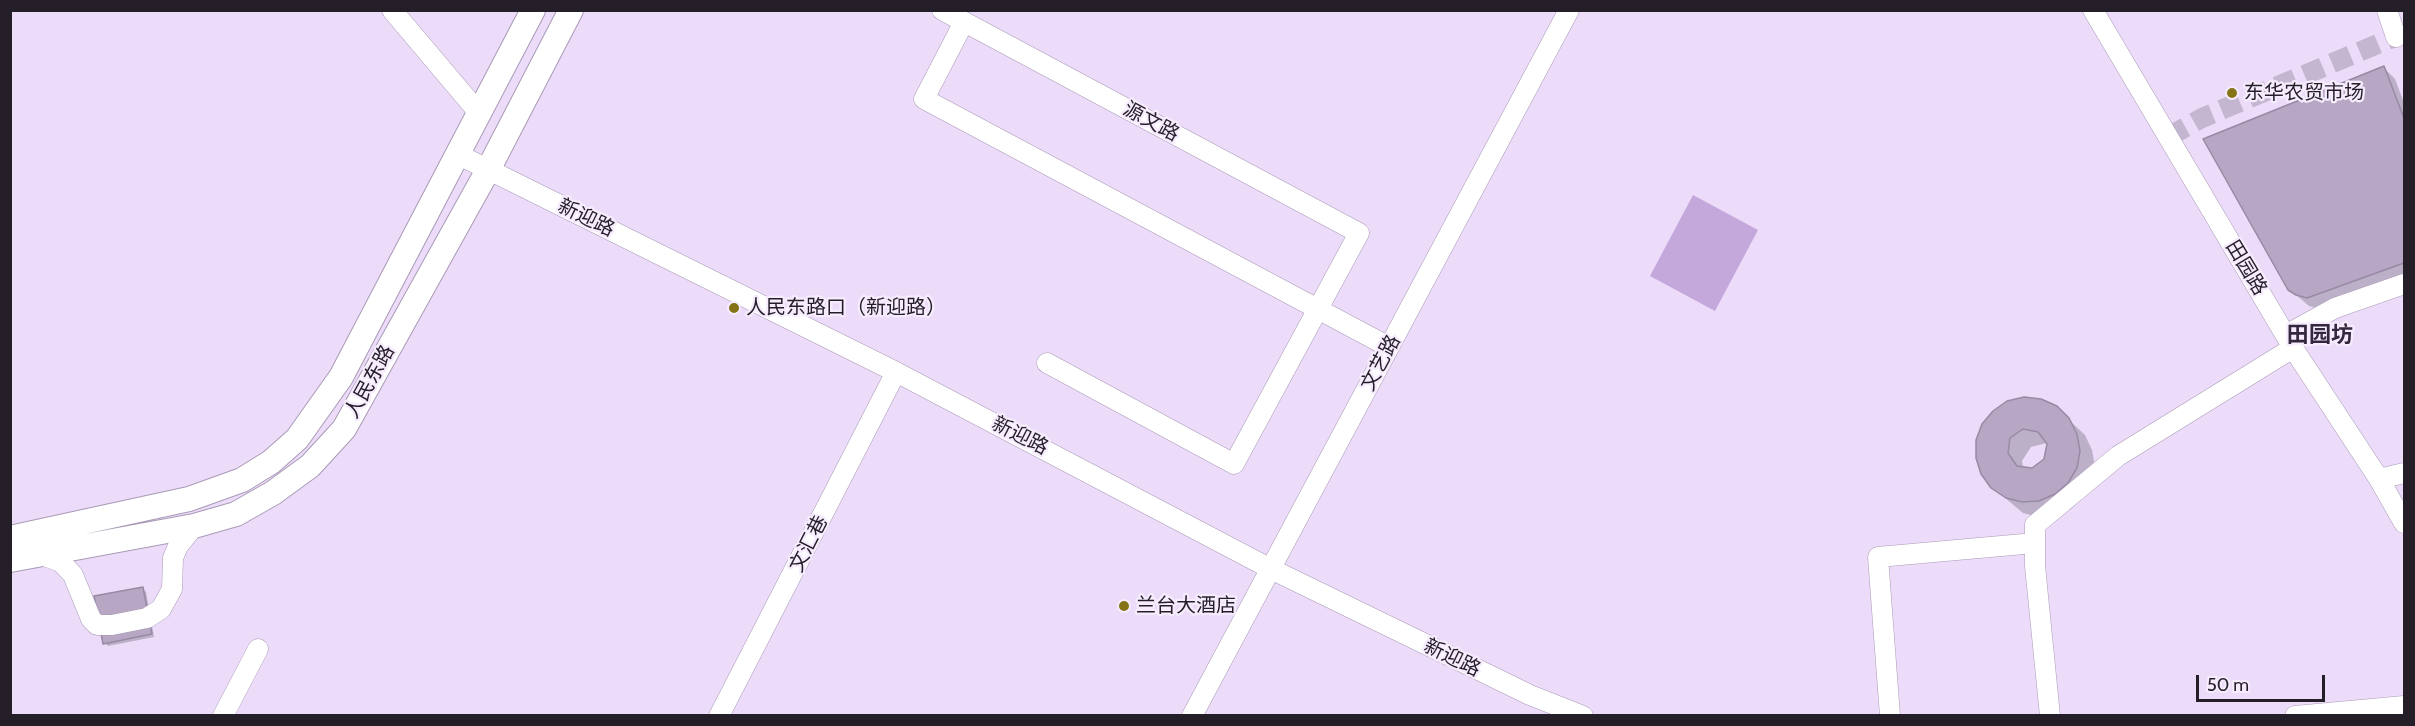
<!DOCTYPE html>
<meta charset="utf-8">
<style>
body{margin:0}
#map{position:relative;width:2415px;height:726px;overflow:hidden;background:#ecdcfa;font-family:Cabin,sans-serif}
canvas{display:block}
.frame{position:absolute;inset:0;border:12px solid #241e29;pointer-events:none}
.scale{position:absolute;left:2196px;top:675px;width:129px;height:27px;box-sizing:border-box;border:3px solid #241e29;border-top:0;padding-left:8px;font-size:18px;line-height:21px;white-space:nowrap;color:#241e29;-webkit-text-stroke:4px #f6ecfe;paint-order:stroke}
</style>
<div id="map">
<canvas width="2415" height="726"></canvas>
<div class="frame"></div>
<div class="scale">50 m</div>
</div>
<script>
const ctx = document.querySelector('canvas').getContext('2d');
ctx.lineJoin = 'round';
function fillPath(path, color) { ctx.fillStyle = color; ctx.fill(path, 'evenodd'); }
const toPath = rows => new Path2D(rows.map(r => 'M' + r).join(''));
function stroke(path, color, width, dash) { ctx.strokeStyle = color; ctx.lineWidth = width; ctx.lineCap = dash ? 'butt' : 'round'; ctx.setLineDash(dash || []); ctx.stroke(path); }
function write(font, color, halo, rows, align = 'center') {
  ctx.font = font + ' Cabin,"Noto Sans SC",sans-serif'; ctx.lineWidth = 4.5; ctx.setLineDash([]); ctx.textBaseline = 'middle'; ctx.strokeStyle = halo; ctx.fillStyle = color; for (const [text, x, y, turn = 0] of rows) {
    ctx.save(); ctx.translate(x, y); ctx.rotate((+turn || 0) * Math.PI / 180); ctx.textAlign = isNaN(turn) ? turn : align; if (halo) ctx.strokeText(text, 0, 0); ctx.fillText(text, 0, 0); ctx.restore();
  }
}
const green = toPath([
 [1693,195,1758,230,1715,311,1650,276]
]);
const shadow = toPath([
 [2384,68,2395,79,2404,103,2404,279,2320,309,2309,306,2289,289],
 [2068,419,2085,435,2092,450,2095,467,2092,483,2083,498,2071,509,2055,516,2039,517,2023,513,1992,487,1983,425],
 [2047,443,2049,452,2040,467,2024,470,2022,461,2031,447],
 [142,588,146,592,154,637,108,646,105,643]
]);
const building = toPath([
 [2384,66,2404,118,2404,263,2307,298,2296,295,2288,290,2203,139,2384,66],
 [2024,397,2041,399,2057,406,2069,418,2077,434,2080,451,2077,468,2068,483,2055,494,2039,501,2022,502,2006,498,1991,488,1981,474,1976,458,1976,440,1982,424,1993,411,2007,401,2024,397],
 [2023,429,2038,432,2047,444,2044,459,2032,468,2017,466,2008,453,2010,438,2023,429],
 [143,587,152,634,103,644,94,596,143,587]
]);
const minorTunnel = toPath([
 [2168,137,2202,118,2404,33]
]);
const minor = toPath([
 [392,10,479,113],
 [942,10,1359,233,1234,464,1047,363],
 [2093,10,2293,348,2379,479,2404,523],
 [2387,10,2396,37],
 [964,22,924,99,1389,347],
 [457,154,896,372,1271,569,1530,695,1583,716],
 [2286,335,2335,308,2404,284],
 [2379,479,2404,473],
 [42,555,61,562,73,575,91,619,97,625,112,625,147,618,161,609,172,589,173,558,178,546,194,526],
 [223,716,258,649],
 [719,716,896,372],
 [1192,716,1569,10],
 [1890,716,1878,557,2035,543],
 [2050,716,2035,566,2035,525,2118,456,2293,348],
 [2295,716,2404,706]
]);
const major = toPath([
 [10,538,189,499,242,480,271,462,297,439,341,377,533,10],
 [10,560,194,526,236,514,273,493,310,466,344,429,488,170,571,10]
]);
const markers = [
 [2232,93,6,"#847417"],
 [734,308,6,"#847417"],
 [1124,606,6,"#847417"]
];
const poiNames = [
 ["东华农贸市场",2244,93],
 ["人民东路口（新迎路）",746,308],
 ["兰台大酒店",1136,606]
];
const streetNames = [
 ["源文路",1151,122,28],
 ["新迎路",586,218,26],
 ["田园路",2246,268,59],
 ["文艺路",1381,363,-62],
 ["人民东路",370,382,-61],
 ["新迎路",1020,436,27],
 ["文汇巷",809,544,-63],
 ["新迎路",1452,658,26]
];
const quarterNames = [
 ["田园坊",2320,336]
];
fillPath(green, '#c4a7db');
fillPath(shadow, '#0003');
fillPath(building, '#b7a7c4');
stroke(building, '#9889a5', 1.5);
stroke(minorTunnel, '#c4b6d0', 20, [20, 10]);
stroke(minor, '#a99ab6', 21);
stroke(major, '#a99ab6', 26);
stroke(minor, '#fff', 20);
stroke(major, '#fff', 24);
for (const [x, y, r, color] of markers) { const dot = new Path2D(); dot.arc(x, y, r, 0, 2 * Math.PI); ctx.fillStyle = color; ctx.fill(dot); stroke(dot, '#f6ecfe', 2); }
write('20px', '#241e29', '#f6ecfe', poiNames, 'left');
write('20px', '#241e29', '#f6ecfe', streetNames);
write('bold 22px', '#34283f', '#f6ecfe', quarterNames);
</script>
